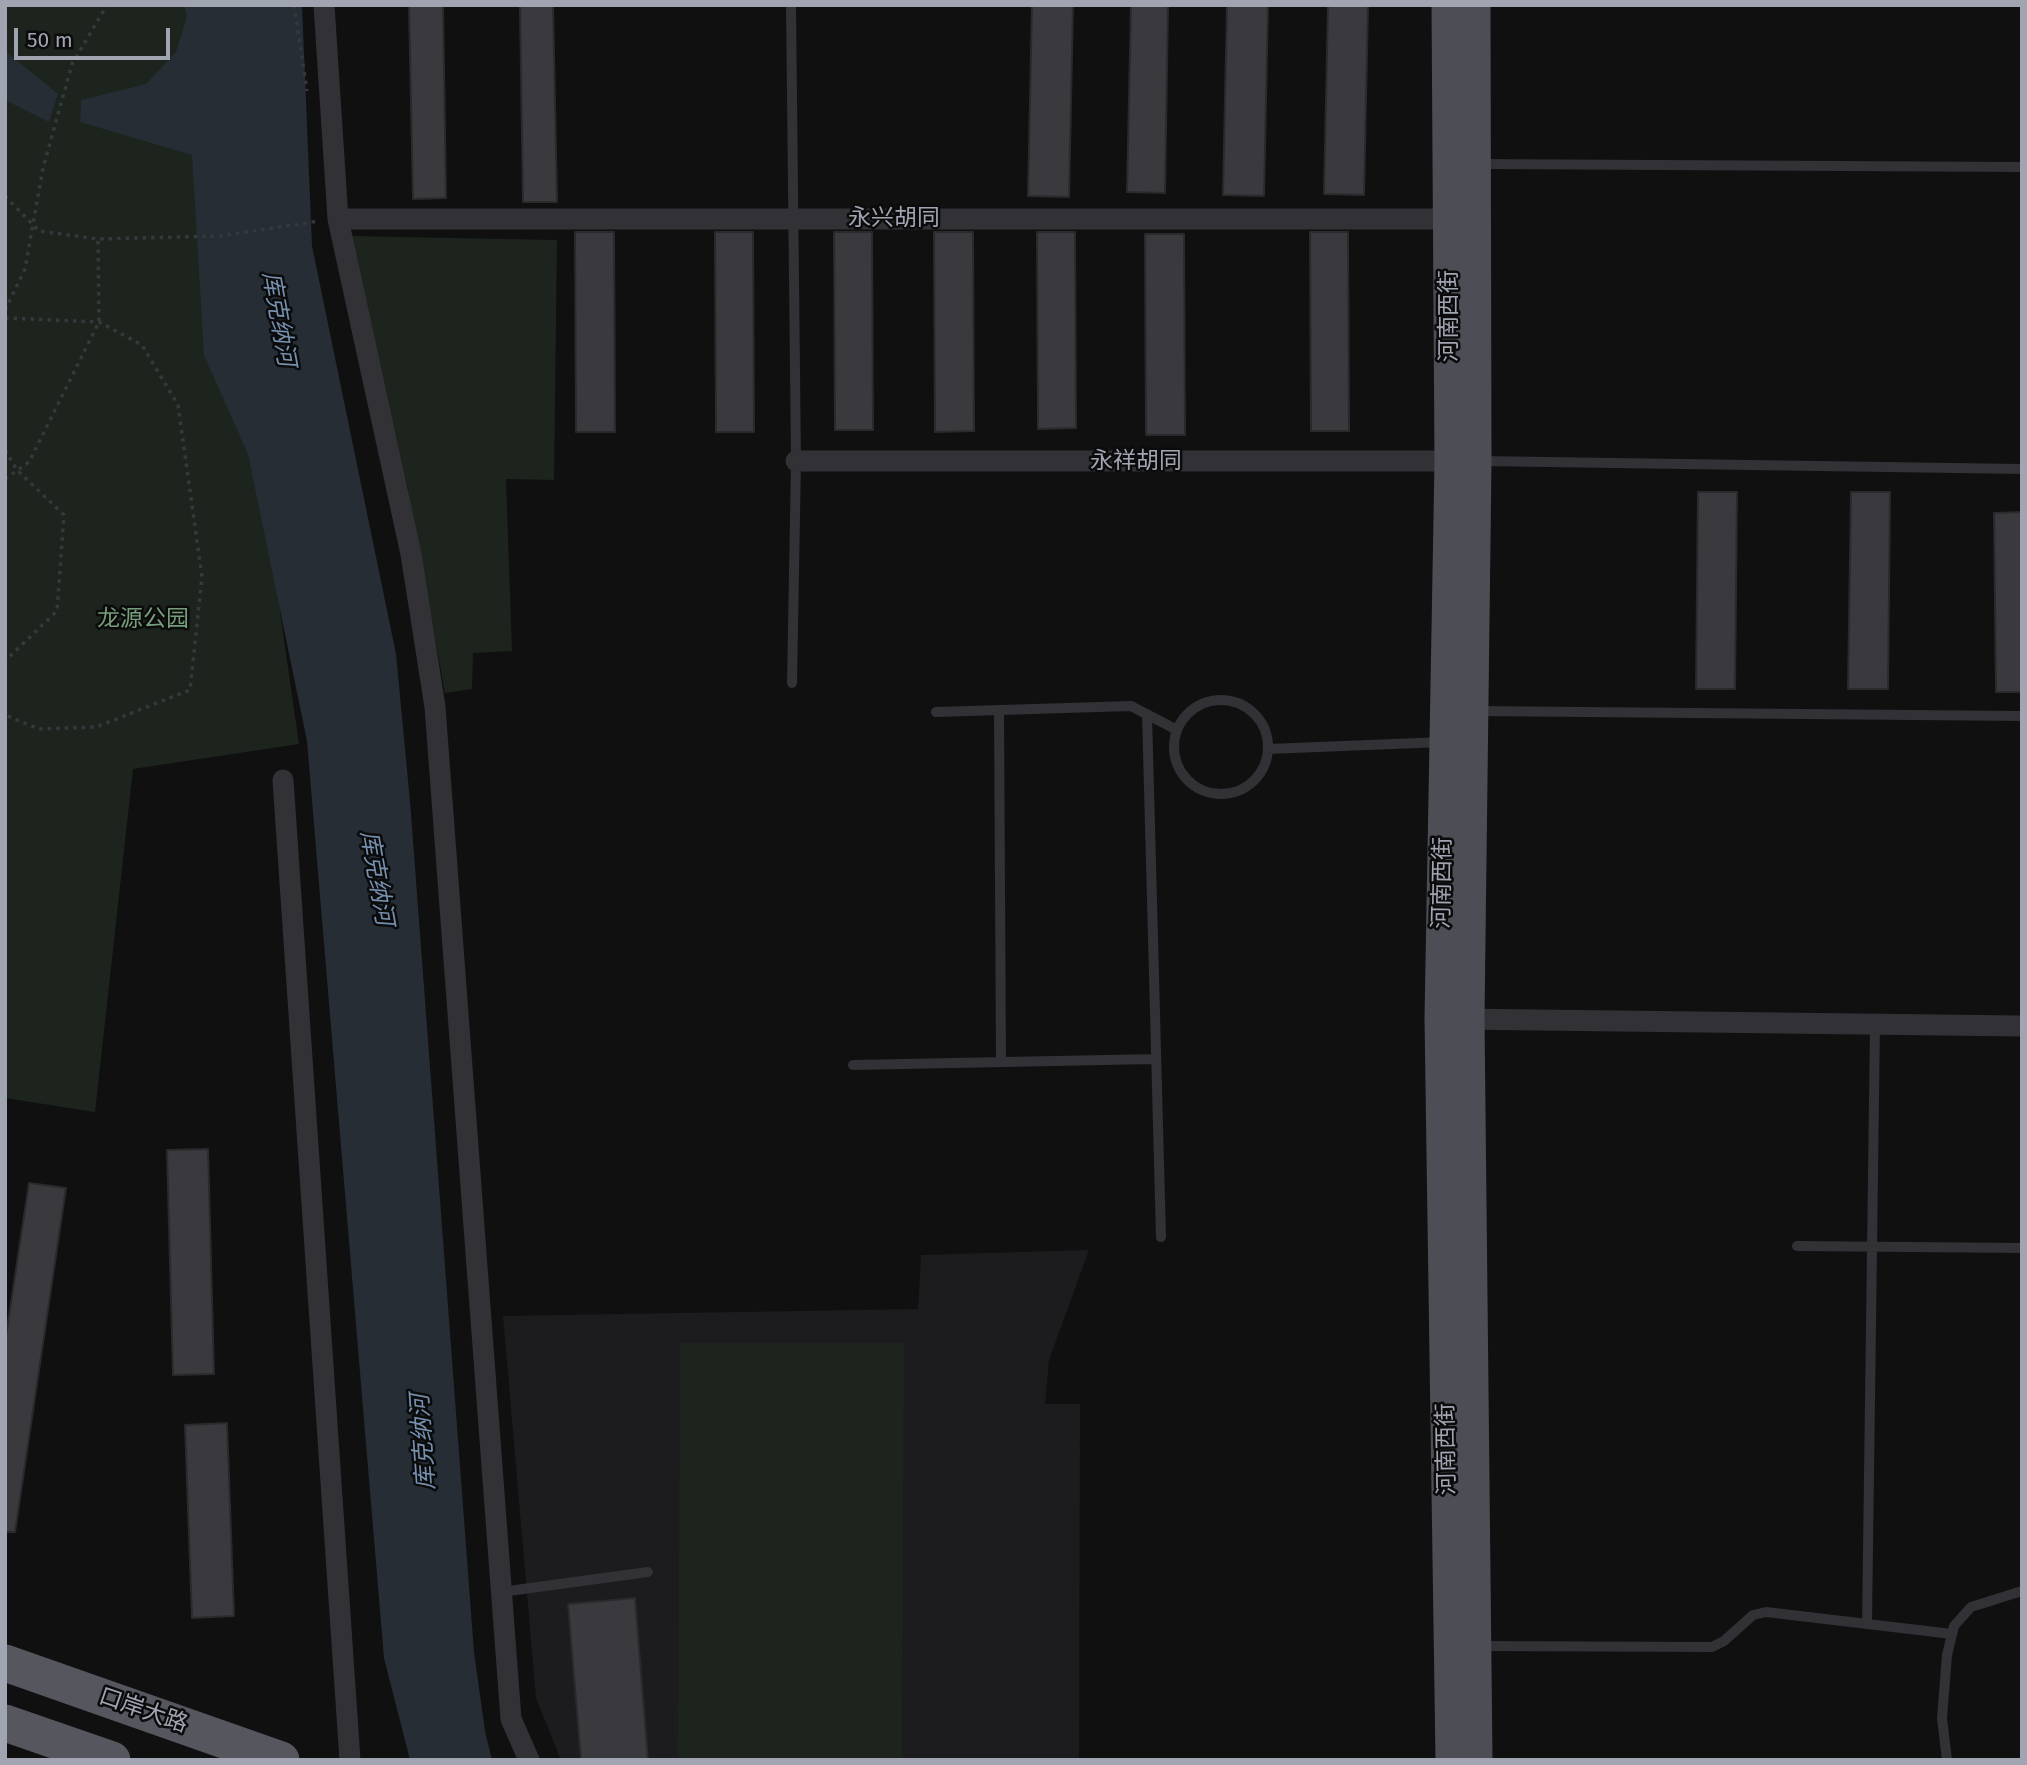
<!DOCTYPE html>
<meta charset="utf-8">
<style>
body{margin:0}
#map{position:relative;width:2027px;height:1765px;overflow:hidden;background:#101011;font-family:"Fira Sans",sans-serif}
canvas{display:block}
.frame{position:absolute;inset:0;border:7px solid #a1a5b2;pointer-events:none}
.scale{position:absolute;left:14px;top:28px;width:156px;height:32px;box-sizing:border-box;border:4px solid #a1a5b2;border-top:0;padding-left:9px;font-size:21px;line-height:24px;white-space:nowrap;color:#a1a5b2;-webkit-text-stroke:5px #0b0b0c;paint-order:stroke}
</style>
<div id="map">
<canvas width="2027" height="1765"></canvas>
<div class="frame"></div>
<div class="scale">50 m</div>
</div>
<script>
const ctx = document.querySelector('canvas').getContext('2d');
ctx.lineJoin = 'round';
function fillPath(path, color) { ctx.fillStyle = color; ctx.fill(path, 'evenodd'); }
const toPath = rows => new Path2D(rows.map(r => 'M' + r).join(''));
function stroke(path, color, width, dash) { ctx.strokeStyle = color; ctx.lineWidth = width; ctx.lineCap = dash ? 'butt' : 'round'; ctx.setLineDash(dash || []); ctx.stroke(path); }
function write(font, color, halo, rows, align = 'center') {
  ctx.font = font + ' "Fira Sans","Noto Sans SC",sans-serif'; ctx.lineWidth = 5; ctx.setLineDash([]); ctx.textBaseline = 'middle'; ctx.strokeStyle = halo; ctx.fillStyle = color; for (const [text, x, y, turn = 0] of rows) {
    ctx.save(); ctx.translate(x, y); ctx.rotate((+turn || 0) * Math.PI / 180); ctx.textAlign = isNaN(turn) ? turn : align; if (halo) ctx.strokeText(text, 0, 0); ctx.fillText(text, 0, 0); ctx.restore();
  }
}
const built = toPath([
 [1089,1250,1049,1360,1045,1404,1080,1404,1079,1760,561,1760,536,1698,503,1316,918,1309,921,1255]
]);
const green = toPath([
 [5,5,193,5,299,744,133,769,95,1112,5,1098],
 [351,236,557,240,554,480,506,479,512,651,473,653,472,689,445,693,407,486],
 [680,1343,904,1343,902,1760,678,1760]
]);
const water = toPath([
 [184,5,302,5,312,246,396,654,410,801,474,1652,485,1731,492,1760,410,1760,384,1658,307,741,248,454,204,355,192,155,80,122,81,100,146,84,176,52,187,16],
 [5,51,58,94,49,122,5,100]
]);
const building = toPath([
 [409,5,443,5,446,198,413,199,409,5],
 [520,5,553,5,557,202,523,202,520,5],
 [1032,5,1073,5,1069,197,1028,196,1032,5],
 [1131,5,1168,5,1165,193,1127,192,1131,5],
 [1227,5,1268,5,1264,196,1223,195,1227,5],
 [1328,5,1368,5,1364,195,1324,194,1328,5],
 [575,232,614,232,615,432,576,432,575,232],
 [715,232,753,232,754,432,716,432,715,232],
 [834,232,872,232,873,430,835,430,834,232],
 [934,232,973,232,974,431,935,432,934,232],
 [1037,232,1075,232,1076,428,1038,429,1037,232],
 [1310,232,1348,232,1349,431,1311,431,1310,232],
 [1145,234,1184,234,1185,435,1146,435,1145,234],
 [1698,492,1737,492,1735,689,1696,689,1698,492],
 [1851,492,1890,492,1888,689,1848,689,1851,492],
 [2022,512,2022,692,1996,692,1994,513,2022,512],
 [208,1149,214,1374,173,1375,167,1150,208,1149],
 [29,1183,66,1188,15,1532,5,1532,5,1343,29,1183],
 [227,1423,234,1616,192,1618,185,1425,227,1423],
 [635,1598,648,1760,581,1760,568,1604,635,1598]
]);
const path = toPath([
 [294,5,307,91],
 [5,196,39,231,98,239,220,236,319,221],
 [5,310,25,269,43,168,72,64,107,5],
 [5,318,99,322,142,345,178,405,202,577,190,690,96,727,39,729,5,715],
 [5,450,17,470,64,515,57,611,5,661],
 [5,479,29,462,99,322,98,239]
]);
const service = toPath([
 [791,5,796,461,792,683],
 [1479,164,2022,167],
 [1479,461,2022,469],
 '1174 747a47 47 0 1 1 94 0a47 47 0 1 1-94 0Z',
 [999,710,1001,1062],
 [1475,711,2022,716],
 [936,712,1131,706,1177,730],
 [1147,714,1161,1237],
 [1268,749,1443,742],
 [853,1065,1156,1059],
 [1797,1246,2022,1248],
 [501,1592,648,1572],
 [1867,1624,1875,1024],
 [1478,1646,1712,1647,1724,1641,1753,1615,1766,1612,1952,1634],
 [1947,1760,1942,1718,1947,1655,1954,1626,1971,1607,2022,1591]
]);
const minor = toPath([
 [324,5,338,219,411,554,435,707,511,1719,529,1760],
 [338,219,1450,219],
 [796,461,1463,461],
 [283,780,350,1760],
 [1457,1019,2022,1026]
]);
const primary = toPath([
 [1448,5,1451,462,1441,1018,1452,1760],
 [1474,5,1475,461,1468,1019,1476,1760]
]);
const trunk = toPath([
 [5,1663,281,1760],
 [5,1723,112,1760]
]);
const streetNames = [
 ["永兴胡同",894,219],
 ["河南西街",1450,316,-90],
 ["永祥胡同",1136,462],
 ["河南西街",1443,883,-89],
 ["河南西街",1447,1449,-91],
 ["口岸大路",143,1711,19]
];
const parkNames = [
 ["龙源公园",143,620]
];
const waterNames = [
 ["库克纳河",278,319,80],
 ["库克纳河",376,878,80],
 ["库克纳河",424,1442,-94]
];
fillPath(built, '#1c1c1e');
fillPath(green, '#1c241d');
fillPath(water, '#262d35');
fillPath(building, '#3a3a3e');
stroke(building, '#2a2a2d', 2);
stroke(path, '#37383d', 3.5, [3.5, 5]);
stroke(service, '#313136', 10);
stroke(minor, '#313136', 21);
stroke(primary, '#4d4e55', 33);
stroke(trunk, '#55565e', 37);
write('23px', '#a1a5b2', '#0b0b0c', streetNames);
write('23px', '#779e7c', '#0b0b0c', parkNames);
write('italic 24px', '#7690af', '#0b0b0c', waterNames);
</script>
